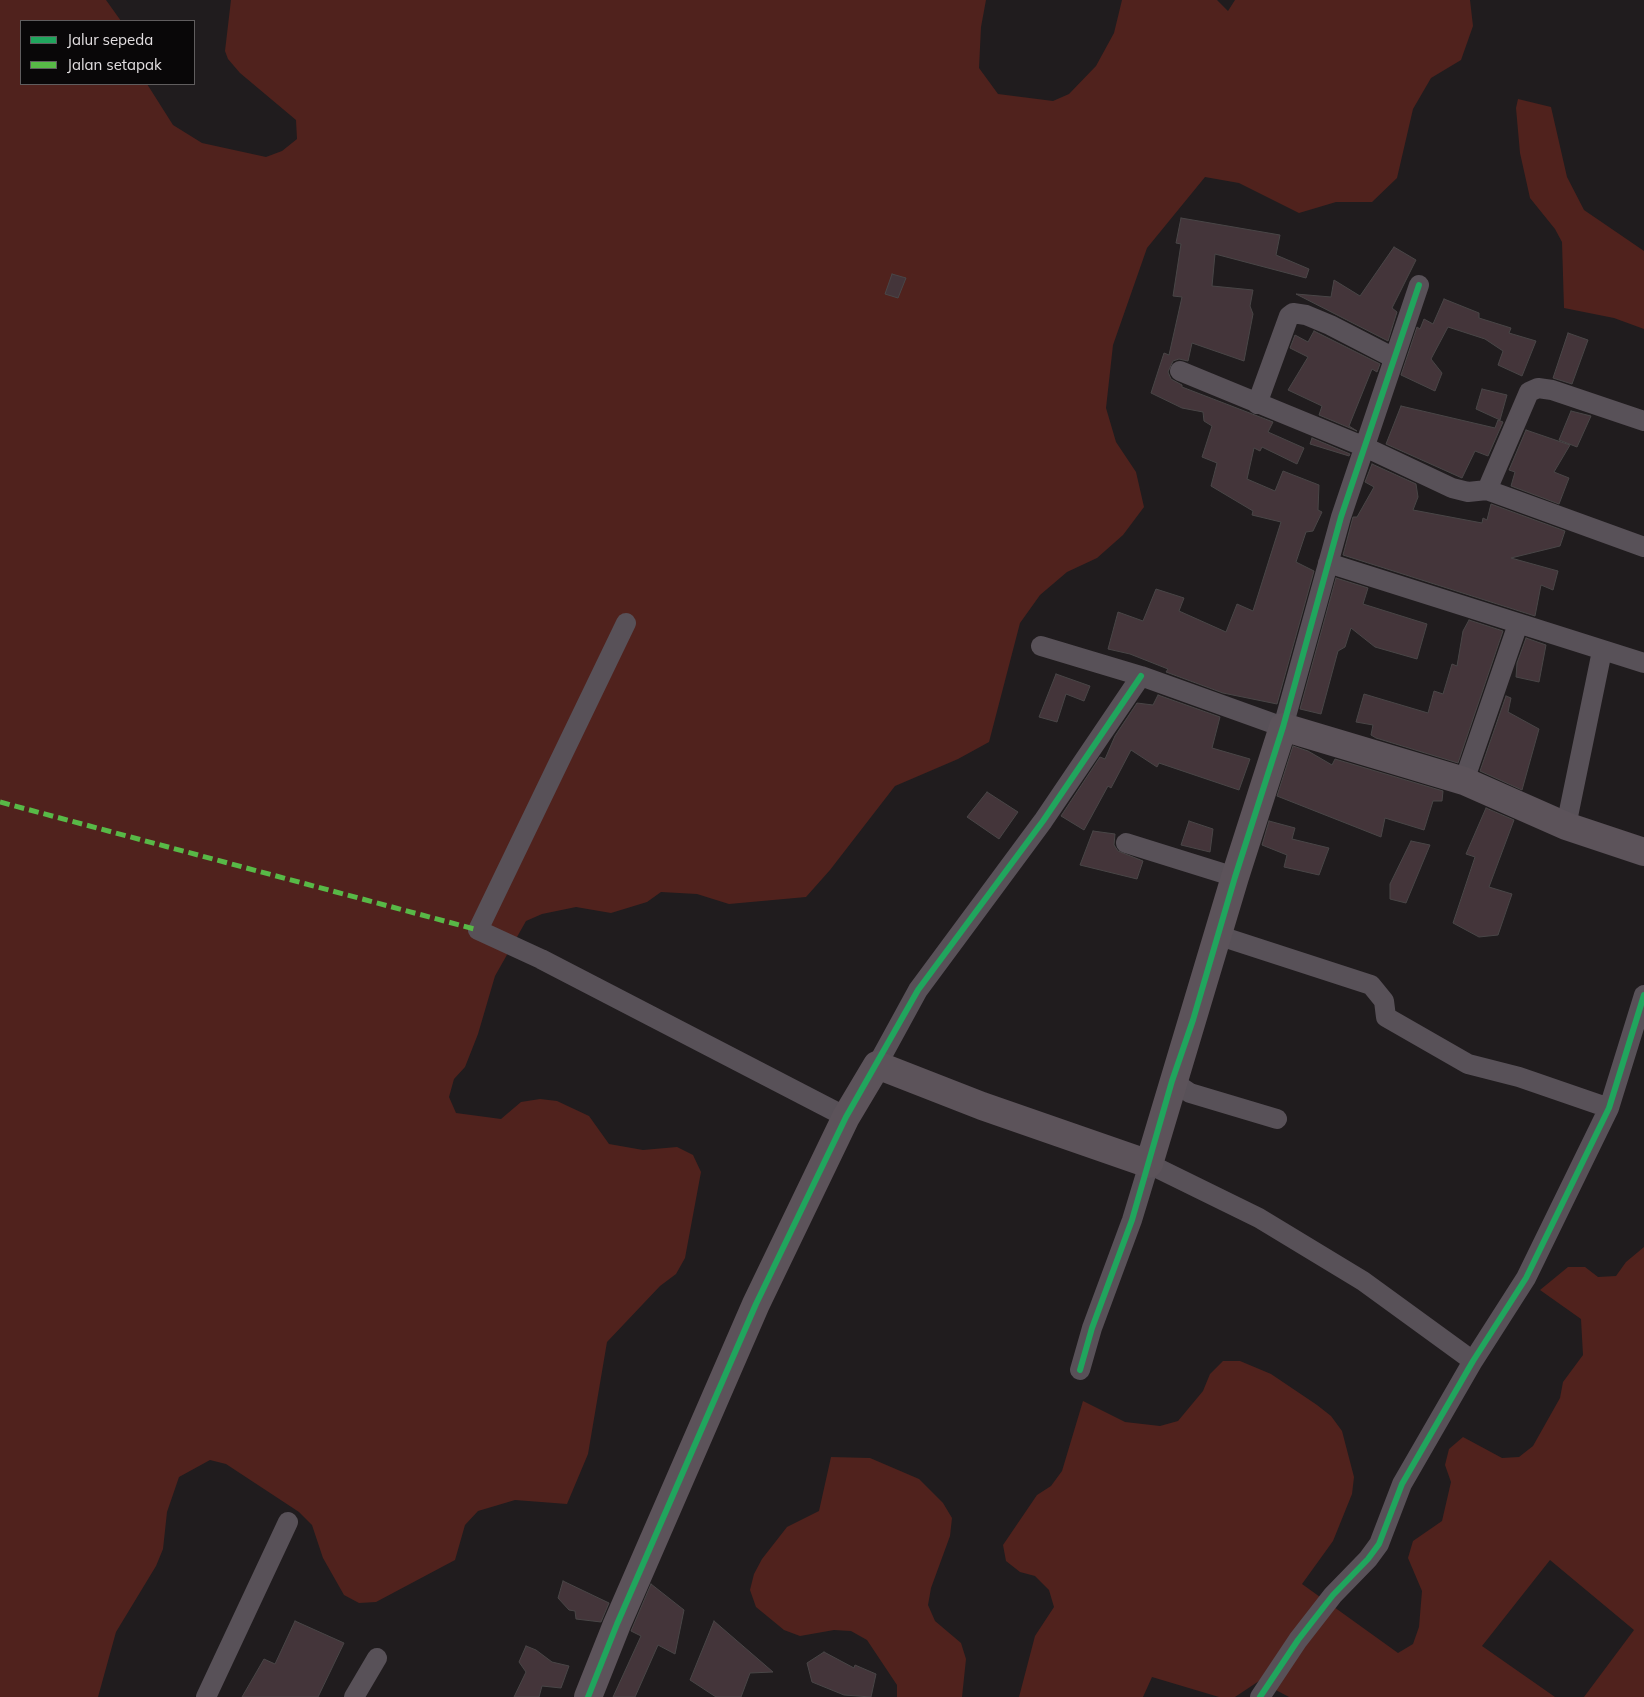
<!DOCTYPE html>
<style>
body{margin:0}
#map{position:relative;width:1644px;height:1697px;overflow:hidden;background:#201c1e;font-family:Mulish,sans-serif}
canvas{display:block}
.legend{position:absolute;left:20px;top:20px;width:175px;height:65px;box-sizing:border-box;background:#090708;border:1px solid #605d5e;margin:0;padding:6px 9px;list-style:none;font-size:15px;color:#e2dee0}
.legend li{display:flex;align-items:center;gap:10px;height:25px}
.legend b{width:25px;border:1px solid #605d5e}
</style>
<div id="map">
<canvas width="1644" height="1697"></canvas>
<ul class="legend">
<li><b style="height:6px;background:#20a55d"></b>Jalur sepeda</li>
<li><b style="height:6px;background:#58b947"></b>Jalan setapak</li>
</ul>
</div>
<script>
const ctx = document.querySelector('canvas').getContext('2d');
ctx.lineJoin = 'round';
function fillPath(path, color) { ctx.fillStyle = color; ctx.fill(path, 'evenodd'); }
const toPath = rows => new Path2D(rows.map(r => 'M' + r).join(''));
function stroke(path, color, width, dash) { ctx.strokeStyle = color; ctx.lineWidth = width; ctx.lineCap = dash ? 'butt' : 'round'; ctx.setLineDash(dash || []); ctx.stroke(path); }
const green = toPath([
 [0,0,106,0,121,21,21,21,21,84,147,84,173,125,202,143,266,157,282,151,297,139,296,120,240,73,228,59,225,51,231,0,986,0,981,27,979,68,998,94,1053,101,1069,94,1096,66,1114,33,1122,0,1217,0,1228,11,1235,0,1470,0,1473,26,1461,60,1431,78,1413,109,1397,178,1372,202,1336,202,1299,213,1239,183,1205,177,1147,248,1113,345,1106,408,1116,442,1136,472,1144,507,1123,535,1097,558,1067,572,1040,595,1020,623,989,742,958,759,895,786,830,870,806,897,729,904,697,894,661,892,647,902,611,913,576,907,542,914,526,921,495,976,478,1034,465,1067,454,1079,449,1097,456,1113,501,1119,521,1102,540,1099,557,1101,589,1116,609,1144,643,1150,677,1147,693,1155,701,1172,685,1258,676,1274,660,1286,607,1342,588,1454,567,1504,515,1500,478,1511,465,1525,455,1560,376,1602,359,1603,344,1595,323,1558,312,1525,299,1512,226,1464,210,1460,179,1477,167,1512,163,1549,156,1566,116,1632,98,1697,0,1697],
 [1518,99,1551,107,1567,177,1584,210,1644,251,1644,329,1614,318,1564,308,1562,242,1555,229,1530,198,1520,153,1516,108],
 [1644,1247,1644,1697,1584,1697,1634,1630,1550,1560,1482,1646,1555,1697,1289,1697,1259,1681,1235,1697,1219,1697,1152,1677,1143,1697,1019,1697,1035,1636,1054,1607,1049,1590,1035,1576,1020,1572,1006,1561,1003,1545,1037,1495,1051,1486,1062,1471,1083,1401,1125,1422,1160,1426,1178,1421,1203,1391,1210,1374,1223,1361,1240,1361,1271,1374,1317,1405,1331,1416,1342,1431,1354,1477,1352,1494,1333,1541,1302,1584,1398,1653,1413,1644,1419,1627,1422,1591,1408,1558,1413,1541,1442,1521,1451,1482,1445,1465,1449,1449,1463,1437,1502,1458,1519,1457,1533,1446,1560,1398,1563,1382,1583,1355,1581,1319,1540,1290,1568,1267,1585,1267,1598,1277,1616,1276,1626,1262],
 [831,1457,870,1458,919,1479,943,1503,952,1518,950,1536,931,1588,928,1605,935,1621,961,1643,966,1659,962,1697,897,1697,897,1685,867,1640,851,1631,834,1630,800,1636,784,1630,756,1607,750,1590,754,1574,762,1559,787,1527,819,1511]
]);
const building = toPath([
 [1181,218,1280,235,1276,255,1309,269,1306,278,1215,254,1212,286,1253,290,1250,306,1253,314,1244,361,1192,343,1188,361,1179,359,1173,361,1168,372,1171,379,1182,385,1182,387,1273,422,1268,432,1304,448,1297,464,1262,447,1260,451,1254,448,1247,479,1275,491,1283,471,1319,485,1318,510,1322,512,1313,531,1306,532,1296,562,1314,571,1277,704,1223,693,1166,672,1168,669,1130,654,1108,649,1118,612,1143,621,1156,589,1184,598,1179,611,1226,632,1237,604,1253,611,1281,522,1252,515,1253,511,1211,486,1217,463,1202,457,1212,426,1204,421,1203,412,1182,408,1151,393,1164,353,1169,355,1182,297,1173,296,1181,244,1176,243,1181,218],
 [1394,247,1416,260,1392,308,1397,312,1388,341,1296,294,1331,297,1334,280,1360,296,1394,247],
 [892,274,906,278,898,298,885,294,892,274],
 [1444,299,1479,313,1479,318,1511,328,1509,333,1536,341,1522,376,1498,365,1503,351,1485,339,1448,327,1431,359,1442,373,1435,391,1401,375,1417,327,1420,329,1424,319,1433,324,1444,299],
 [1314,331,1380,364,1377,372,1372,369,1349,426,1357,431,1319,415,1322,406,1288,390,1308,357,1290,348,1295,335,1308,342,1314,331],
 [1568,333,1588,340,1572,384,1553,378,1568,333],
 [1482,389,1507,395,1500,420,1476,409,1482,389],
 [1401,406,1495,428,1498,420,1503,422,1488,456,1475,451,1462,478,1386,444,1401,406],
 [1571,411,1591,416,1577,447,1559,440,1571,411],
 [1526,430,1570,445,1554,472,1569,478,1559,504,1511,486,1515,472,1509,470,1526,430],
 [1312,438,1350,454,1349,456,1310,444,1312,438],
 [1372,464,1416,484,1418,497,1413,510,1482,523,1483,518,1487,520,1491,504,1565,531,1560,546,1511,558,1558,571,1553,590,1541,585,1535,616,1343,555,1353,517,1357,517,1374,487,1365,482,1372,464],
 [1336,578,1368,588,1363,604,1427,624,1417,659,1375,647,1351,628,1345,647,1338,651,1321,714,1300,709,1336,578],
 [1469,620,1503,631,1458,763,1376,738,1371,735,1373,725,1356,722,1364,694,1428,713,1434,691,1443,694,1452,664,1457,666,1463,631,1469,620],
 [1526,638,1546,645,1539,682,1516,677,1517,663,1526,638],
 [1056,674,1090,686,1084,701,1066,694,1057,722,1039,717,1056,674],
 [1158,695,1220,717,1212,748,1250,759,1239,790,1159,763,1157,767,1131,750,1111,788,1108,786,1084,830,1061,816,1100,757,1105,759,1115,736,1137,703,1153,705,1158,695],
 [1506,696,1511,698,1508,712,1539,729,1522,790,1480,771,1506,696],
 [1293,746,1308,751,1332,765,1335,759,1443,791,1442,801,1433,801,1424,830,1385,818,1381,837,1277,796,1293,746],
 [987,792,1018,812,999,839,967,817,987,792],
 [1486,808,1514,820,1489,887,1512,894,1498,935,1479,937,1453,923,1475,857,1466,854,1486,808],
 [1189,821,1213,829,1210,852,1181,845,1189,821],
 [1269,821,1295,828,1292,839,1329,848,1319,875,1284,867,1287,855,1262,845,1269,821],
 [1093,831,1115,834,1114,845,1118,851,1143,861,1137,879,1080,865,1093,831],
 [1411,841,1430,845,1406,903,1390,899,1390,884,1411,841],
 [563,1581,609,1603,601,1622,576,1619,575,1611,569,1610,558,1598,563,1581],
 [651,1584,684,1610,675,1654,658,1645,635,1697,613,1697,641,1636,631,1631,651,1584],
 [295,1621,344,1643,318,1697,242,1697,264,1659,275,1664,295,1621],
 [714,1621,773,1672,750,1673,741,1697,716,1697,690,1680,714,1621],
 [526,1646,536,1650,552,1662,569,1666,561,1688,542,1686,539,1697,514,1697,526,1672,519,1662,526,1646],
 [824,1652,854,1668,855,1665,876,1674,871,1697,844,1695,812,1682,807,1663,824,1652]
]);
const street = toPath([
 [1180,371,1365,447,1452,488,1468,492,1487,490,1644,547],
 [1257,404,1289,316,1293,313,1306,315,1330,325,1394,358],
 [1487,490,1529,392,1538,388,1552,390,1644,421],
 [1328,563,1644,663],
 [626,623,478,930,541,959,846,1117],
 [1041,646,1141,676,1283,727,1341,517,1419,285],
 [1464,781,1518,624],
 [1566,826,1602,651],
 [1126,843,1235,877],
 [1217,935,1371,985,1384,1001,1386,1017,1468,1064,1519,1077,1609,1108],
 [877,1065,918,990,1043,821,1141,676],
 [1172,1081,1190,1093,1277,1119],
 [1080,1370,1092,1328,1132,1220,1149,1164,1259,1218,1363,1281,1473,1361],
 [206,1697,288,1522],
 [354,1697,377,1658],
 [1260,1697,1298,1640,1333,1595,1368,1559,1379,1544,1402,1484,1473,1361,1526,1278,1609,1108,1644,995]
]);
const secondary = toPath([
 [588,1697,617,1624,756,1304,846,1117,877,1065,982,1106,1149,1164,1235,877,1283,727,1464,781,1566,826,1644,852]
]);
const quiet = toPath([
 [0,802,478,930]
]);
const cycleway = toPath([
 [1080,1370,1092,1328,1132,1220,1172,1081,1193,1020,1235,877,1283,727,1341,517,1419,285],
 [588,1697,617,1624,756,1304,846,1117,918,990,1043,821,1141,676],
 [1260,1697,1298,1640,1333,1595,1368,1559,1379,1544,1402,1484,1473,1361,1526,1278,1609,1108,1644,995]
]);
fillPath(green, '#50221d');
fillPath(building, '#44353a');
stroke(building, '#494647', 1);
stroke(street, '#585158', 20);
stroke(secondary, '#5c535a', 28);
stroke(quiet, '#58b947', 5, [10, 5]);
stroke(cycleway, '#20a55d', 6);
</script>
